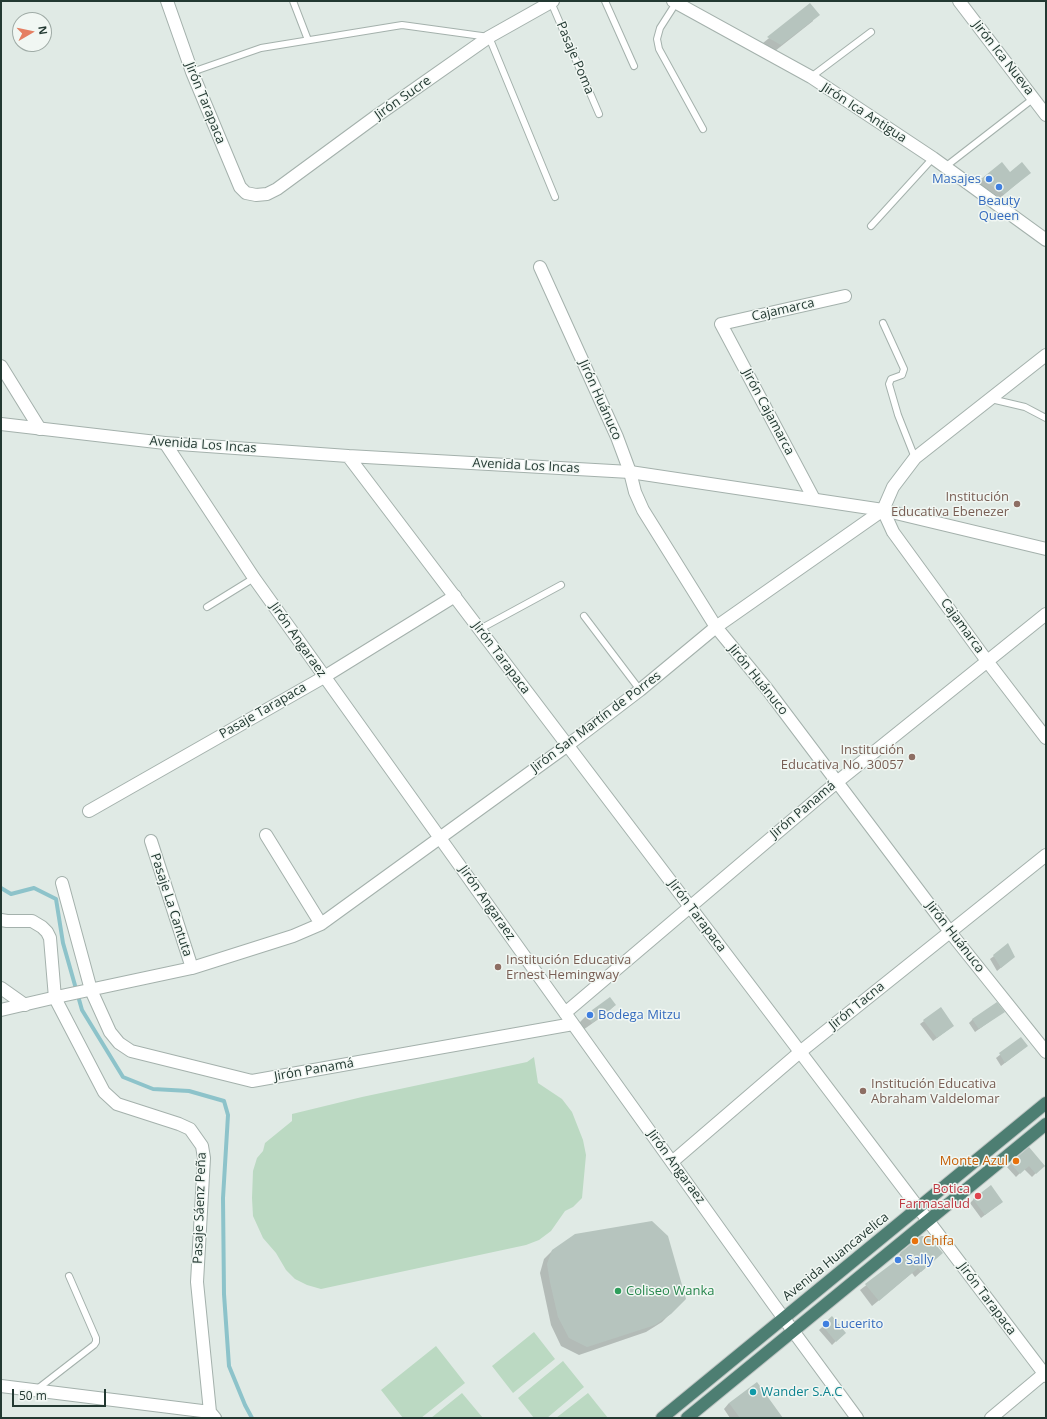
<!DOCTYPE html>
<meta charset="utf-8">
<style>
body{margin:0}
#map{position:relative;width:1047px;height:1419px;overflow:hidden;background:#e0eae5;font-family:"Open Sans",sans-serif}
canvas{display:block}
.frame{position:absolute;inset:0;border:2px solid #233932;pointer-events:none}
.north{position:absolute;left:12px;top:12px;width:40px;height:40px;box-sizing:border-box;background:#f1f7f3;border:1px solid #9faba6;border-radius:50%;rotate:81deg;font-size:11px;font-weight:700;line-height:16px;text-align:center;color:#233932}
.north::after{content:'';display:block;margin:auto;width:14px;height:18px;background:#e57f63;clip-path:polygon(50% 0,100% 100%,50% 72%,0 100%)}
.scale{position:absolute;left:12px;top:1389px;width:94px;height:18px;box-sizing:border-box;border:2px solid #233932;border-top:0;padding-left:5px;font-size:12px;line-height:14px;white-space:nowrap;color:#233932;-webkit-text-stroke:3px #f1f7f3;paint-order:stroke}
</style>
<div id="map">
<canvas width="1047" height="1419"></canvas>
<div class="frame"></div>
<div class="north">N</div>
<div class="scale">50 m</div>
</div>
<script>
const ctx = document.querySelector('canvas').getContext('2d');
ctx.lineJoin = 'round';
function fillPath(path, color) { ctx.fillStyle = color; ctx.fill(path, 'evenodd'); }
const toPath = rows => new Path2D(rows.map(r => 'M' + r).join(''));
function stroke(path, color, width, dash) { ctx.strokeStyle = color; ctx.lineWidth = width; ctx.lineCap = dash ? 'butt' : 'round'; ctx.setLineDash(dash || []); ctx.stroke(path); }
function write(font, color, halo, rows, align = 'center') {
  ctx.font = font + ' "Open Sans",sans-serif'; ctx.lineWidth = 3; ctx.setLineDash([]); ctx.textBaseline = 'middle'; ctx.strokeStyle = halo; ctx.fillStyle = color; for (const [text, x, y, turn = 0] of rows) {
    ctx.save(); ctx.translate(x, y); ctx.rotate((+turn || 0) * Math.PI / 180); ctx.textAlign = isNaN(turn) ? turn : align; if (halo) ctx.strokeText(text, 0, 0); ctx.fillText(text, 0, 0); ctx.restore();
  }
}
const green = toPath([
 [534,1057,538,1083,562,1099,572,1112,583,1140,586,1155,582,1198,573,1207,565,1211,551,1231,539,1240,526,1245,321,1289,307,1285,295,1279,286,1270,276,1253,263,1238,253,1216,252,1198,253,1171,257,1158,263,1151,265,1143,292,1121,292,1114,362,1097,527,1062],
 [534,1332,555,1359,513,1393,492,1366],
 [436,1346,465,1383,421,1418,403,1418,381,1390],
 [563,1361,584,1387,547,1418,534,1418,518,1398],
 [462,1393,483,1418,431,1418],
 [588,1393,608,1418,556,1418]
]);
const shadow = toPath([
 [810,5,813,21,775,51,763,43],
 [1002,164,1010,174,1026,176,1000,198,978,183],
 [994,956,1014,957,997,971,990,959],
 [615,1005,607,1013,583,1030,580,1026,580,1022,588,1014],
 [1003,1012,975,1032,969,1023,973,1019],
 [924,1021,949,1029,933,1041,920,1024],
 [1021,1038,1027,1046,1001,1066,996,1058],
 [1029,1149,1040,1169,1032,1177,1024,1169,1016,1177,1007,1167],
 [974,1199,1002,1202,981,1218,970,1203],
 [921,1237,935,1259,915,1277,912,1273,872,1306,860,1290,896,1262,895,1260,900,1254],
 [552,1251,685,1299,662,1322,646,1332,579,1355,561,1346,551,1325,540,1273,544,1259],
 [832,1318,841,1336,832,1345,819,1330],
 [729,1403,781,1418,730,1418,724,1409]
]);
const stream = toPath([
 [1,888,11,894,34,888,56,899,63,943,82,1010,123,1077,153,1089,189,1091,224,1101,228,1115,223,1198,224,1294,229,1366,245,1405,252,1418]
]);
const building = toPath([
 [810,3,820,15,781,45,767,37],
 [1002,162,1010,172,1022,162,1031,173,1004,194,981,179],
 [1008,943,1015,957,1001,968,993,955],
 [610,997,616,1005,592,1023,587,1017,588,1013],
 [997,1002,1005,1012,979,1029,972,1019],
 [941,1007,954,1026,937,1038,923,1020],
 [1021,1037,1028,1046,1005,1063,999,1053],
 [1029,1147,1045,1166,1036,1174,1029,1166,1020,1174,1010,1163],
 [991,1185,1003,1202,985,1215,973,1199],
 [652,1221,668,1236,686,1299,671,1314,655,1325,587,1347,569,1338,558,1317,550,1282,547,1264,552,1250,575,1234],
 [921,1236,928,1236,943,1253,921,1272,918,1268,879,1301,865,1284,902,1256,900,1253],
 [832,1316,846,1333,836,1342,822,1325],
 [757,1382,783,1418,740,1418,729,1403]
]);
const service = toPath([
 [293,1,308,40],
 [605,1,634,66],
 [551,2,599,114],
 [676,3,660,28,657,39,659,49,703,129],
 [192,72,261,48,402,25,489,37,555,197],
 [811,77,871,32],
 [945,167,1034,98],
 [871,226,933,158],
 [883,323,904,369,902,375,891,379,889,384,898,415,915,458],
 [991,399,1025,407,1046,418],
 [207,607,254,578],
 [584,616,640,690],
 [480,629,561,585],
 [36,1390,94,1345,96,1342,96,1338,69,1276]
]);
const minor = toPath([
 [167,1,192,72,240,187,246,193,256,195,267,194,277,189,375,117,489,37,553,1],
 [673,1,811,77,933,158,1046,240],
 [959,1,1046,115],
 [540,267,617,437,630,472,635,492,643,510,716,627,767,689,950,932,1046,1052],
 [1,366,40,429],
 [165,443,254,578,774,1305,857,1418],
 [814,499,721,324,845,296],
 [883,510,893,532,987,661,1046,738],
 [89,811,324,677,455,596],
 [266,835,321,924],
 [151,841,192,968],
 [62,883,91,990,110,1032,119,1043,131,1051,252,1081,573,1024],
 [1,920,7,921,32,921,42,927,47,932,50,938,55,998,104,1092,117,1104,179,1124,190,1129,202,1146,204,1158,197,1282,210,1412,215,1418],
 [1,988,25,1005],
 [61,996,192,968,293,936,321,924,568,745,640,690,716,627,883,510,893,487,915,458,1046,355],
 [565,1013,837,782,1046,614],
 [672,1162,800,1052,1046,855],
 [1,1386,210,1412],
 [991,1418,1046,1372]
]);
const tertiary = toPath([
 [1,424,165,443,348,456,630,472,883,510,1046,549],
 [348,456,1046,1376],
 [1,1010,61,996]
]);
const trunk = toPath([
 [662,1418,1046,1103],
 [687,1418,1046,1124]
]);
const markers = [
 [989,179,4,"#3f7fe0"],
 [999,187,4,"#3f7fe0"],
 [1017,504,4,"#8d6e63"],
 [912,757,4,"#8d6e63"],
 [498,967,4,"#8d6e63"],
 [590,1015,4,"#3f7fe0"],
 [863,1091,4,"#8d6e63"],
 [1016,1161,4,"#e8710a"],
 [978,1196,4,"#e0444e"],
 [915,1241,4,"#e8710a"],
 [898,1260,4,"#3f7fe0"],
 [618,1291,4,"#2e9e5b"],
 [826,1324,4,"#3f7fe0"],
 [753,1392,4,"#0f9aa8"]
];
const streetNames = [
 ["Pasaje Poma",575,58,67],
 ["Jirón Ica Nueva",1003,58,52],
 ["Jirón Sucre",403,98,-35],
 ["Jirón Tarapaca",205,103,68],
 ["Jirón Ica Antigua",864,113,33],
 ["Cajamarca",783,310,-13],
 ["Jirón Huánuco",600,400,66],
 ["Jirón Cajamarca",768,412,62],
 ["Avenida Los Incas",203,445,4],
 ["Avenida Los Incas",526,466,3],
 ["Cajamarca",962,626,54],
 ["Jirón Angaraez",298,640,55],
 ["Jirón Tarapaca",501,658,53],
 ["Jirón Huánuco",758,680,51],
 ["Pasaje Tarapaca",263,711,-30],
 ["Jirón San Martín de Porres",596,722,-37],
 ["Jirón Panamá",803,810,-40],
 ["Jirón Angaraez",487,903,55],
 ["Pasaje La Cantuta",171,905,72],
 ["Jirón Tarapaca",697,916,53],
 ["Jirón Huánuco",955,937,52],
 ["Jirón Tacna",857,1006,-39],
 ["Jirón Panamá",314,1070,-10],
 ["Jirón Angaraez",676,1167,54],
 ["Pasaje Sáenz Peña",200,1208,-88],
 ["Avenida Huancavelica",836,1257,-39],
 ["Jirón Tarapaca",987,1299,53]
];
const shopNames = [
 ["Masajes",981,179,"right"],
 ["Beauty",999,201,"center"],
 ["Queen",999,216,"center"],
 ["Bodega Mitzu",598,1015],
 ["Sally",906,1260],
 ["Lucerito",834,1324]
];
const educationNames = [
 ["Institución",1009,497],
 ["Educativa Ebenezer",1009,512],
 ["Institución",904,750],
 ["Educativa No. 30057",904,765],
 ["Institución Educativa",506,960,"left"],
 ["Ernest Hemingway",506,975,"left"],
 ["Institución Educativa",871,1084,"left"],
 ["Abraham Valdelomar",871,1099,"left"]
];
const foodNames = [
 ["Monte Azul",1008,1161],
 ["Chifa",923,1241,"left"]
];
const healthNames = [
 ["Botica",970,1189],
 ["Farmasalud",970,1204]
];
const leisureNames = [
 ["Coliseo Wanka",626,1291]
];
const cultureNames = [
 ["Wander S.A.C",761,1392]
];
fillPath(green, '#bbd9c2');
fillPath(shadow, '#0003');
stroke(stream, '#8dc3ca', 4);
fillPath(building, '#b6c4be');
stroke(service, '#a4b1ac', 8);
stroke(minor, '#a4b1ac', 14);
stroke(tertiary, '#a4b1ac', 14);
stroke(trunk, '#bdc4c2', 14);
stroke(service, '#fff', 6);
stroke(minor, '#fff', 12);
stroke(tertiary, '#fff', 12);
stroke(trunk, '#4d7e72', 12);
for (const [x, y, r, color] of markers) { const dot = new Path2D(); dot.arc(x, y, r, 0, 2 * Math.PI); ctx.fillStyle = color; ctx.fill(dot); stroke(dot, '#f1f7f3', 1.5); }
write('13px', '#233932', '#f1f7f3', streetNames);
write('13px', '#366cbe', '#f1f7f3', shopNames, 'left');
write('13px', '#785e54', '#f1f7f3', educationNames, 'right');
write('13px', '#c56008', '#f1f7f3', foodNames, 'right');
write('13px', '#be3a42', '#f1f7f3', healthNames, 'right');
write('13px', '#27864d', '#f1f7f3', leisureNames, 'left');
write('13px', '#0d838f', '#f1f7f3', cultureNames, 'left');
</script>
